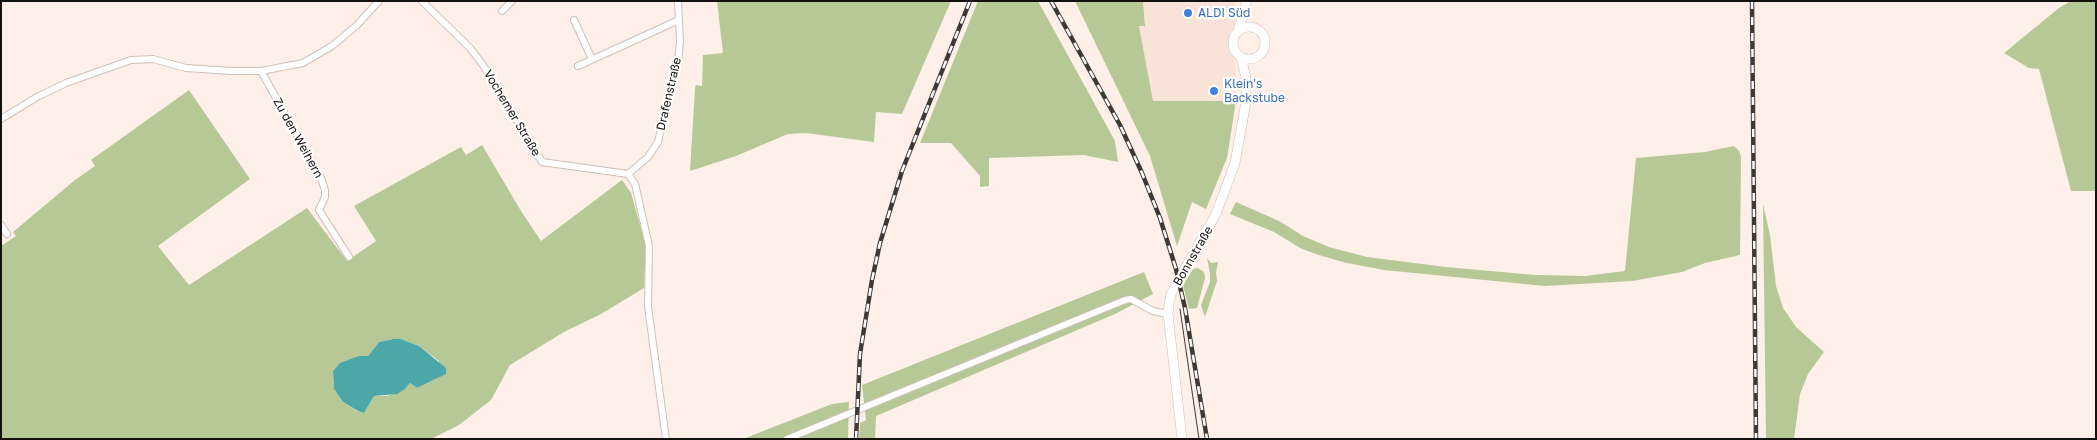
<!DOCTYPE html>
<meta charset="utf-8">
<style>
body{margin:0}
#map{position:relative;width:2097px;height:440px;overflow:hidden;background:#feefe8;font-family:"Golos Text",sans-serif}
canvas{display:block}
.frame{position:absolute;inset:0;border:2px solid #15110e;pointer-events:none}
</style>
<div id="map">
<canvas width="2097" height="440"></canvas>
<div class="frame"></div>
</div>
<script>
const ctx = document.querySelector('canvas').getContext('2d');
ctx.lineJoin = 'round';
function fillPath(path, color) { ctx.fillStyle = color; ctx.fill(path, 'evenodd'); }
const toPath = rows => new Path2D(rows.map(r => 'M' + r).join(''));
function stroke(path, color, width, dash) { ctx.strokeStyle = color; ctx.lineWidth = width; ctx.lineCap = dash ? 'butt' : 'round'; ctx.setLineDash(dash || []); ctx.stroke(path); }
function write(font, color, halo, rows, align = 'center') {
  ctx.font = font + ' "Golos Text",sans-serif'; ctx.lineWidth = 4.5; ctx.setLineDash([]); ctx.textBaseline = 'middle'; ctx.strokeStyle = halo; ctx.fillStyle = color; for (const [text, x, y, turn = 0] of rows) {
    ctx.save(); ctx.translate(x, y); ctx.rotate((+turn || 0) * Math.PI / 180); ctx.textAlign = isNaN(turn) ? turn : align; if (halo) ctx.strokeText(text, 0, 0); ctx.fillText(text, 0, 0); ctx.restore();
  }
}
const built = toPath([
 [1143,1,1235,1,1236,94,1234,101,1153,101,1139,26,1145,25]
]);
const green = toPath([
 [717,1,951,1,902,114,876,112,874,142,806,133,788,134,736,156,690,171,695,88,696,85,702,86,703,55,723,53],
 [978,1,1038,1,1115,141,1118,162,1084,155,989,158,989,186,980,187,980,176,951,143,920,143],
 [1075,1,1143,1,1145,26,1139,26,1153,101,1236,101,1227,158,1206,209,1192,202,1177,246,1150,156],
 [2071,1,2096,1,2096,191,2071,191,2039,69,2029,68,2004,53,2059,8],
 [189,90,250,179,158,246,189,285,307,208,347,261,376,241,354,206,461,147,466,155,482,145,521,211,541,241,622,180,631,193,646,246,644,288,601,314,564,332,510,365,491,400,459,425,431,439,1,439,1,246,16,236,13,232,75,180,95,166,91,160],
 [393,339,401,339,419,346,439,361,438,378,417,388,410,383,405,389,387,396,374,396,364,413,357,411,343,402,334,389,333,371,338,366,359,356,368,356,379,342],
 [1734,146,1739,151,1741,157,1740,255,1705,263,1682,272,1632,281,1545,286,1384,270,1347,263,1322,256,1302,249,1274,232,1230,214,1236,202,1279,221,1303,236,1329,247,1367,257,1446,267,1535,275,1585,276,1625,271,1636,158,1705,152],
 [1763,204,1770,235,1776,286,1783,308,1796,327,1824,352,1808,374,1800,394,1794,439,1766,439],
 [1207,258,1211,263,1218,262,1216,272,1217,281,1205,317,1201,305,1210,282,1210,273],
 [1198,268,1204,272,1205,278,1197,308,1189,309,1183,285,1193,269],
 [1144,272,1153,294,1115,314,876,416,875,439,859,439,860,423,866,420,862,385],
 [849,402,848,439,743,439,832,404]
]);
const water = toPath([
 [393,339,401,339,419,346,446,368,446,374,417,388,410,383,405,389,397,394,374,396,364,413,358,411,343,402,334,389,333,371,340,363,359,356,368,356,379,342]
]);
const minor = toPath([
 [422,1,470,48,483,65,542,162,628,174,635,184,649,246,648,307,666,439],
 [502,11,512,1],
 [574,20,592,59],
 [578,66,679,20],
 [261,71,321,178,325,190,325,197,319,210,349,257],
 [1,119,37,97,66,83,131,60,153,59,186,68,232,71,261,71,303,63,332,46,356,26,379,1],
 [628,174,648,157,658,142,678,62,680,42,678,1],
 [1,225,7,234],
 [787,439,1125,300,1131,299,1153,311,1168,314]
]);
const secondary = toPath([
 '1233 43a16 16 0 1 1 32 0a16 16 0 1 1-32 0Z',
 [1238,31,1247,1],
 [1182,439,1168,314,1169,304,1171,294,1179,279,1216,214,1235,163,1246,102,1246,78,1241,57]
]);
const tram = toPath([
 [1180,309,1199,439]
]);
const rail = toPath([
 [1051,1,1120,125,1142,173,1160,218,1176,269,1185,308,1207,439],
 [1752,1,1756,439],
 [856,439,860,354,872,280,880,243,902,171,970,1]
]);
const markers = [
 [1188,13,5,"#3f7fe0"],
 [1214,91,5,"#3f7fe0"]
];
const shopNames = [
 ["ALDI Süd",1198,13],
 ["Klein's",1224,84],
 ["Backstube",1224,98]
];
const streetNames = [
 ["Drafenstraße",669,94,-77],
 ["Vochemer Straße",512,113,59],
 ["Zu den Weihern",298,138,61],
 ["Bonnstraße",1193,256,-60]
];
fillPath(built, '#f9e3d8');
fillPath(green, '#b6c896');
fillPath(water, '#4ca7a9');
stroke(minor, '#cec0b9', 8);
stroke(secondary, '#cec0b9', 10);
stroke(minor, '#fff', 6);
stroke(secondary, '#fff', 9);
stroke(tram, '#3f3936', 1);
stroke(rail, '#3f3936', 4.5);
stroke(rail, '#fff', 2.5, [8]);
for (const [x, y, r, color] of markers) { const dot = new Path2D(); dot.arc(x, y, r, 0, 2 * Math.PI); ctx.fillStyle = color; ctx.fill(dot); stroke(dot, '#fff', 2); }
write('12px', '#366cbe', '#fff', shopNames, 'left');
write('12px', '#15110e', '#fff', streetNames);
</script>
